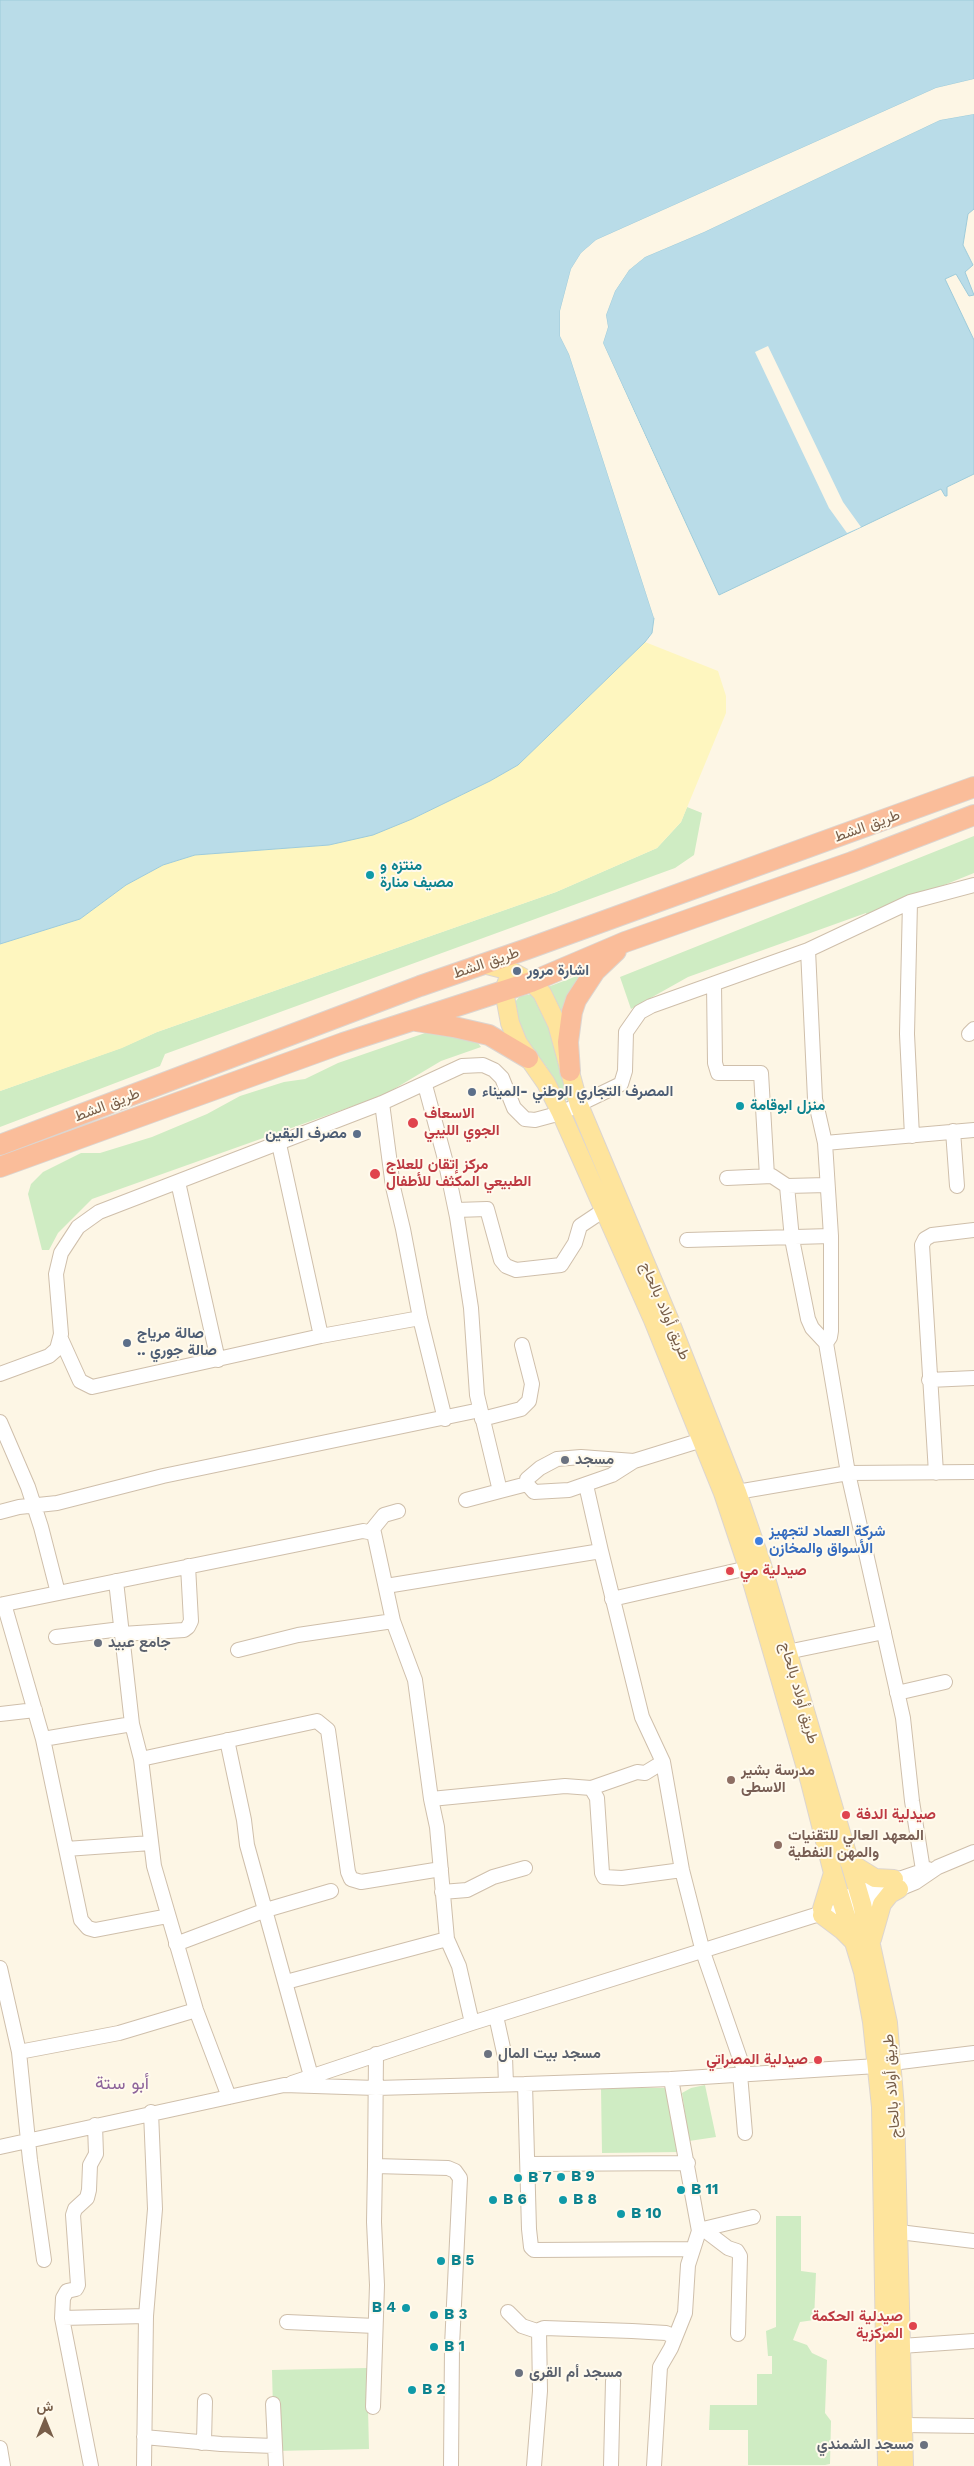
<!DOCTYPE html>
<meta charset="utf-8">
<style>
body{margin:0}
#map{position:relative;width:974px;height:2466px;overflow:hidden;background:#fdf6e5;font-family:"Work Sans",Vazirmatn,sans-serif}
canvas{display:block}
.north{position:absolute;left:20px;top:2396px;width:50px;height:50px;-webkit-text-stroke:4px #fffaed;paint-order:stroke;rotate:0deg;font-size:14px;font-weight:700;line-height:20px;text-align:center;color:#785e49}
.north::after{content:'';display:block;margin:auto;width:18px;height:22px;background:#785e49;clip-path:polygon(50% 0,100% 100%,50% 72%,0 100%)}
</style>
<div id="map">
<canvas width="974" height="2466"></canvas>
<div class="north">ش</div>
</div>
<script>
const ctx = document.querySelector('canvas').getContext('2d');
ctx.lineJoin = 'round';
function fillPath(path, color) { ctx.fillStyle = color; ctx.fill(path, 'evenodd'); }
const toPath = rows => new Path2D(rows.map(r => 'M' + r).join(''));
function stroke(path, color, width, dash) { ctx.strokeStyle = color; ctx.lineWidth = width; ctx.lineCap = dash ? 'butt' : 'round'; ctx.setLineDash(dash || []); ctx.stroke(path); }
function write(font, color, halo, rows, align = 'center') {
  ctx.font = font + ' "Work Sans",Vazirmatn,sans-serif'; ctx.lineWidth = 4; ctx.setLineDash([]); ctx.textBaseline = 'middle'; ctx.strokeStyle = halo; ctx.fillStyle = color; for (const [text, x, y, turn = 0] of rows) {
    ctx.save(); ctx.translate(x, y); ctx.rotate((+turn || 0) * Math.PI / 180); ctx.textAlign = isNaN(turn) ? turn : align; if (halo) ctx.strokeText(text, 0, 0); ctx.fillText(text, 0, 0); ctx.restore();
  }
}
const green = toPath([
 [687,807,702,813,694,855,675,868,165,1054,160,1066,0,1127,0,1091,121,1048,157,1032,556,892,657,848,681,822],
 [974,836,974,873,867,916,866,913,688,977,631,1009,620,977],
 [585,973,564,1017,545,988],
 [534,994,542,1002,560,1071,570,1098,563,1102,546,1066,521,1035,515,1002,520,996],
 [428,1032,475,1039,481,1047,441,1061,384,1095,92,1199,58,1233,49,1250,42,1250,28,1194,31,1184,43,1172,81,1153,100,1153,152,1137,207,1114,240,1096,284,1082,305,1079,338,1063],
 [705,2085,716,2137,689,2141,682,2093,691,2088],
 [601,2088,666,2088,682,2152,602,2153],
 [776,2216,801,2216,801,2271,816,2273,814,2320,800,2322,793,2340,807,2345,812,2353,827,2360,825,2413,831,2421,830,2464,825,2465,748,2465,748,2430,709,2430,710,2405,757,2405,757,2374,772,2374,772,2356,768,2356,766,2331,776,2327],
 [367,2368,369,2449,274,2451,272,2370]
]);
const sand = toPath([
 [645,642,718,671,726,696,726,713,681,822,657,848,556,892,157,1032,122,1048,0,1091,0,944,80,919,126,885,163,865,195,855,329,845,412,819,490,781,518,765]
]);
const water = toPath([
 [0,0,974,0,974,79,936,88,596,240,581,253,571,269,560,311,560,336,569,354,654,618,652,633,645,642,518,765,490,781,412,819,373,835,329,845,195,855,163,865,126,885,80,919,0,944,0,0],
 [974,114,974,209,968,214,963,245,973,265,965,272,974,295,969,296,956,274,945,279,974,340,974,474,947,487,947,496,945,496,941,489,719,595,603,343,608,327,606,315,615,291,629,270,645,257,704,232,940,120,974,114]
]);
const pier = toPath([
 [974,79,974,82,937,90,598,243,583,255,574,270,562,312,563,335,571,353,657,617,654,618,569,354,560,336,560,311,571,269,581,253,596,240,936,88],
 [974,111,974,114,940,120,704,232,645,257,629,270,615,291,606,315,608,327,603,343,716,592,714,593,601,344,601,336,605,327,603,314,613,290,627,269,644,254,703,229,939,118],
 [768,346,843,502,861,527,847,533,829,508,755,352]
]);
const minor = toPath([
 [910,902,907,1034,912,1136],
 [808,950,815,1099,825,1143,831,1236,831,1331,830,1337,826,1343,848,1473,903,1718,912,1801,923,1870],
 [714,984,715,1063,718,1073,761,1073,767,1176],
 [969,1034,974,1029],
 [425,1085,445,1159,457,1217,471,1308,477,1395,500,1491,527,1484],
 [382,1103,393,1187,403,1229,420,1318,445,1419],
 [953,1131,957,1186],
 [825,1143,974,1130],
 [279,1144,321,1336],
 [727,1178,772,1176,787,1186,827,1185],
 [178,1182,218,1360],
 [787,1186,792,1239,808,1319,812,1328,826,1343],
 [456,1210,487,1209,501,1260,506,1266,516,1270,561,1265,575,1243,580,1226,604,1210],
 [687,1240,831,1236],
 [61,1339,80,1381,92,1387,321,1336,420,1318],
 [0,1374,49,1356,57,1349,61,1334,56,1274,61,1253,78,1227,99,1212,382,1103,462,1066,483,1065,494,1070,502,1078,514,1108,525,1119,535,1120,561,1113,621,1084,625,1071,626,1032,640,1012,651,1006,808,950,910,902,974,885],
 [929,1380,974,1378],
 [482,1419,521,1409,529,1401,532,1384,522,1345],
 [0,1422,28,1487,41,1527,58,1593],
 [936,1473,922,1245,925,1239,932,1235,974,1230],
 [527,1484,527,1479,540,1468,557,1459,581,1457,634,1461,702,1440],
 [527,1484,534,1492,569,1490,612,1475,634,1461],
 [586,1485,601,1551],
 [737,1492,848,1473,974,1472],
 [466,1500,500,1491],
 [0,1512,19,1507,57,1503,163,1476,480,1410],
 [371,1531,384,1515,398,1511],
 [116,1581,132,1724,141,1759,154,1866,196,2010,229,2097],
 [386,1586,601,1551,642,1717,663,1762,682,1870,703,1952,745,2073],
 [612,1599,748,1568],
 [4,1604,43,1739,81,1920,88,1928,95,1930,168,1916],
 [0,1605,363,1531,374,1533,393,1621,415,1680,431,1799,437,1827,447,1939,459,1966,472,2023],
 [122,1634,184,1630,188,1627,191,1621,188,1566],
 [56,1637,121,1629],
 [238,1650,298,1635,393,1621],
 [787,1652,884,1632],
 [897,1693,945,1682],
 [0,1714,35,1710],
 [43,1739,132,1724],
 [227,1740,244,1820,247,1845,311,2076],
 [141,1759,317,1721,328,1730,348,1872,351,1879,361,1882,441,1869],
 [591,1788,637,1772,645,1773,663,1762],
 [431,1799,565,1786,591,1788,597,1798,602,1873,604,1877,622,1878,682,1870],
 [66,1849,151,1843],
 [442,1892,467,1890,493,1877,525,1868],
 [849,1896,928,1869],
 [176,1944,266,1910,331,1891],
 [0,1968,19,2052,30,2160,44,2260],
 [286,1982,447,1939],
 [496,2016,505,2057,506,2084],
 [19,2052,119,2033,196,2010],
 [376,2054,375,2166,448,2168,455,2171,460,2178,452,2346,451,2466],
 [892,2063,974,2053],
 [740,2074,745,2133],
 [292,2083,472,2023,816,1915,832,1913,862,1904,916,1882,938,1867,974,1852],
 [525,2084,529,2229,531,2247,534,2250,693,2249],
 [0,2147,284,2085,376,2088,525,2084,671,2079,877,2066],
 [529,2164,688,2163],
 [703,2229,728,2248,737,2251,740,2256,738,2334],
 [699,2230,753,2217],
 [899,2232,974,2241],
 [508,2312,522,2326,540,2332],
 [62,2318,146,2316],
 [287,2322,375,2326],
 [901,2346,974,2341],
 [273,2404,276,2466],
 [373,2407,377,2285,374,2222,375,2166],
 [904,2425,974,2426],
 [144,2437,221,2444,274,2446],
 [202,2443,204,2441,205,2401],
 [0,2448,3,2466],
 [91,2466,62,2318,63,2298,67,2291,76,2289,78,2285,73,2215,75,2209,87,2198,89,2190,90,2165,96,2154,95,2125],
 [144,2466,146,2316,155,2209,151,2112],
 [534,2466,540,2391,539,2330,544,2328,632,2331,666,2333,675,2337],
 [611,2466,613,2381],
 [654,2466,660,2367,671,2348,685,2313,688,2265,699,2231,671,2079]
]);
const major = toPath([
 [483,964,511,971,531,982,542,993,557,1024,579,1105,669,1319,737,1492,762,1565,862,1904,888,2023,895,2108,904,2466],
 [508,979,504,991,510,1023,518,1043,546,1083,561,1113,653,1320,723,1493,748,1568,810,1782,833,1873,863,1972,872,2022,881,2107,887,2466],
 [849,1862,875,1878,894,1879],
 [822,1909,833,1873],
 [822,1915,842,1930,854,1942],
 [872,1939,882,1904,890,1894,899,1889]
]);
const highway = toPath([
 [416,1021,454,1027,489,1035,528,1058],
 [570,1071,568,1042,572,1012,576,1000,595,971,616,951],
 [0,1145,420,986,527,949,974,787],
 [0,1167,343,1043,531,982,625,942,852,862,974,815]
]);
const markers = [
 [370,875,5,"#0f9aa8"],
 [517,971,5,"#5c6f8a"],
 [472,1092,5,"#5c6f8a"],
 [740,1106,5,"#0f9aa8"],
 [413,1123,6,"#e0444e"],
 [357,1134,5,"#5c6f8a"],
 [375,1174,6,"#e0444e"],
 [127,1343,5,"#5c6f8a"],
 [565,1460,5,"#6b7280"],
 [759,1541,5,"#3f7fe0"],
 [730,1571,5,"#e0444e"],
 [98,1643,5,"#6b7280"],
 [731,1780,5,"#8d6e63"],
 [846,1815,5,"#e0444e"],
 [778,1845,5,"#8d6e63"],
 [488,2054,5,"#6b7280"],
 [818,2060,5,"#e0444e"],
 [561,2177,5,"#0f9aa8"],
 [518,2178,5,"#0f9aa8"],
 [681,2190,5,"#0f9aa8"],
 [493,2200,5,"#0f9aa8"],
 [563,2200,5,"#0f9aa8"],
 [621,2214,5,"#0f9aa8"],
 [441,2261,5,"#0f9aa8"],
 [406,2308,5,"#0f9aa8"],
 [434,2315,5,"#0f9aa8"],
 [913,2326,5,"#e0444e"],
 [434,2347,5,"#0f9aa8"],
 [519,2373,5,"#6b7280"],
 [412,2390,5,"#0f9aa8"],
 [924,2445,5,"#6b7280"]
];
const streetNames = [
 ["طريق الشط",867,826,-20],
 ["طريق الشط",486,963,-19],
 ["طريق الشط",107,1105,-21],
 ["طريق أولاد بالحاج",665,1311,67],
 ["طريق أولاد بالحاج",799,1693,74],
 ["طريق أولاد بالحاج",892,2086,-94]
];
const cultureNames = [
 ["منتزه و",380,866],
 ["مصيف منارة",380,883],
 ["منزل ابوقامة",750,1106],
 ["B 9",571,2177],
 ["B 7",528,2178],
 ["B 11",691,2190],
 ["B 6",503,2200],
 ["B 8",573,2200],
 ["B 10",631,2214],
 ["B 5",451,2261],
 ["B 4",396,2308,"right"],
 ["B 3",444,2315],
 ["B 1",444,2347],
 ["B 2",422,2390]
];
const serviceNames = [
 ["اشارة مرور",527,971],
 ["المصرف التجاري الوطني -الميناء",482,1092],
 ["مصرف اليقين",347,1134,"right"],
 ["صالة مرياج",137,1334],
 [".. صالة جوري",137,1351]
];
const healthNames = [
 ["الاسعاف",424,1114],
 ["الجوي الليبي",424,1131],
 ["مركز إتقان للعلاج",386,1165],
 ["الطبيعي المكثف للأطفال",386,1182],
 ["صيدلية مي",740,1571],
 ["صيدلية الدفة",856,1815],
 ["صيدلية المصراتي",808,2060,"right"],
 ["صيدلية الحكمة",903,2317,"right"],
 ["المركزية",903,2334,"right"]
];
const worshipNames = [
 ["مسجد",575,1460],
 ["جامع عبيد",108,1643],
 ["مسجد بيت المال",498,2054],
 ["مسجد أم القرى",529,2373],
 ["مسجد الشمندي",914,2445,"right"]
];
const shopNames = [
 ["شركة العماد لتجهيز",769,1532],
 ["الأسواق والمخازن",769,1549]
];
const educationNames = [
 ["مدرسة بشير",741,1771],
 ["الاسطى",741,1788],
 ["المعهد العالي للتقنيات",788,1836],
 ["والمهن النفطية",788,1853]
];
const quarterNames = [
 ["أبو ستة",122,2084]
];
fillPath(green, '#cfecc3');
fillPath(sand, '#fef6bf');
fillPath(water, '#b9dce8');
stroke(water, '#9ecbda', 1);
fillPath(pier, '#fdf6e5');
stroke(minor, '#cfbfab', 16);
stroke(major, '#dcd5d0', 20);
stroke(highway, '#dcd5d0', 22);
stroke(minor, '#fff', 14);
stroke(major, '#fee49c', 18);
stroke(highway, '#fabd9a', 20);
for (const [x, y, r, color] of markers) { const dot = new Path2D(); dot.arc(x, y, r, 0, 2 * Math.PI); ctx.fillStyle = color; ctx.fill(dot); stroke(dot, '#fffaed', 2); }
write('15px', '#785e49', '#fffaed', streetNames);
write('bold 15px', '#0d838f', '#fffaed', cultureNames, 'left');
write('bold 15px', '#4e5e75', '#fffaed', serviceNames, 'left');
write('bold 15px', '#be3a42', '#fffaed', healthNames, 'left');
write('bold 15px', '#5b616d', '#fffaed', worshipNames, 'left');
write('bold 15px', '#366cbe', '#fffaed', shopNames, 'left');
write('bold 15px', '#785e54', '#fffaed', educationNames, 'left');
write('18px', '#8e649b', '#fffaed', quarterNames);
</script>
